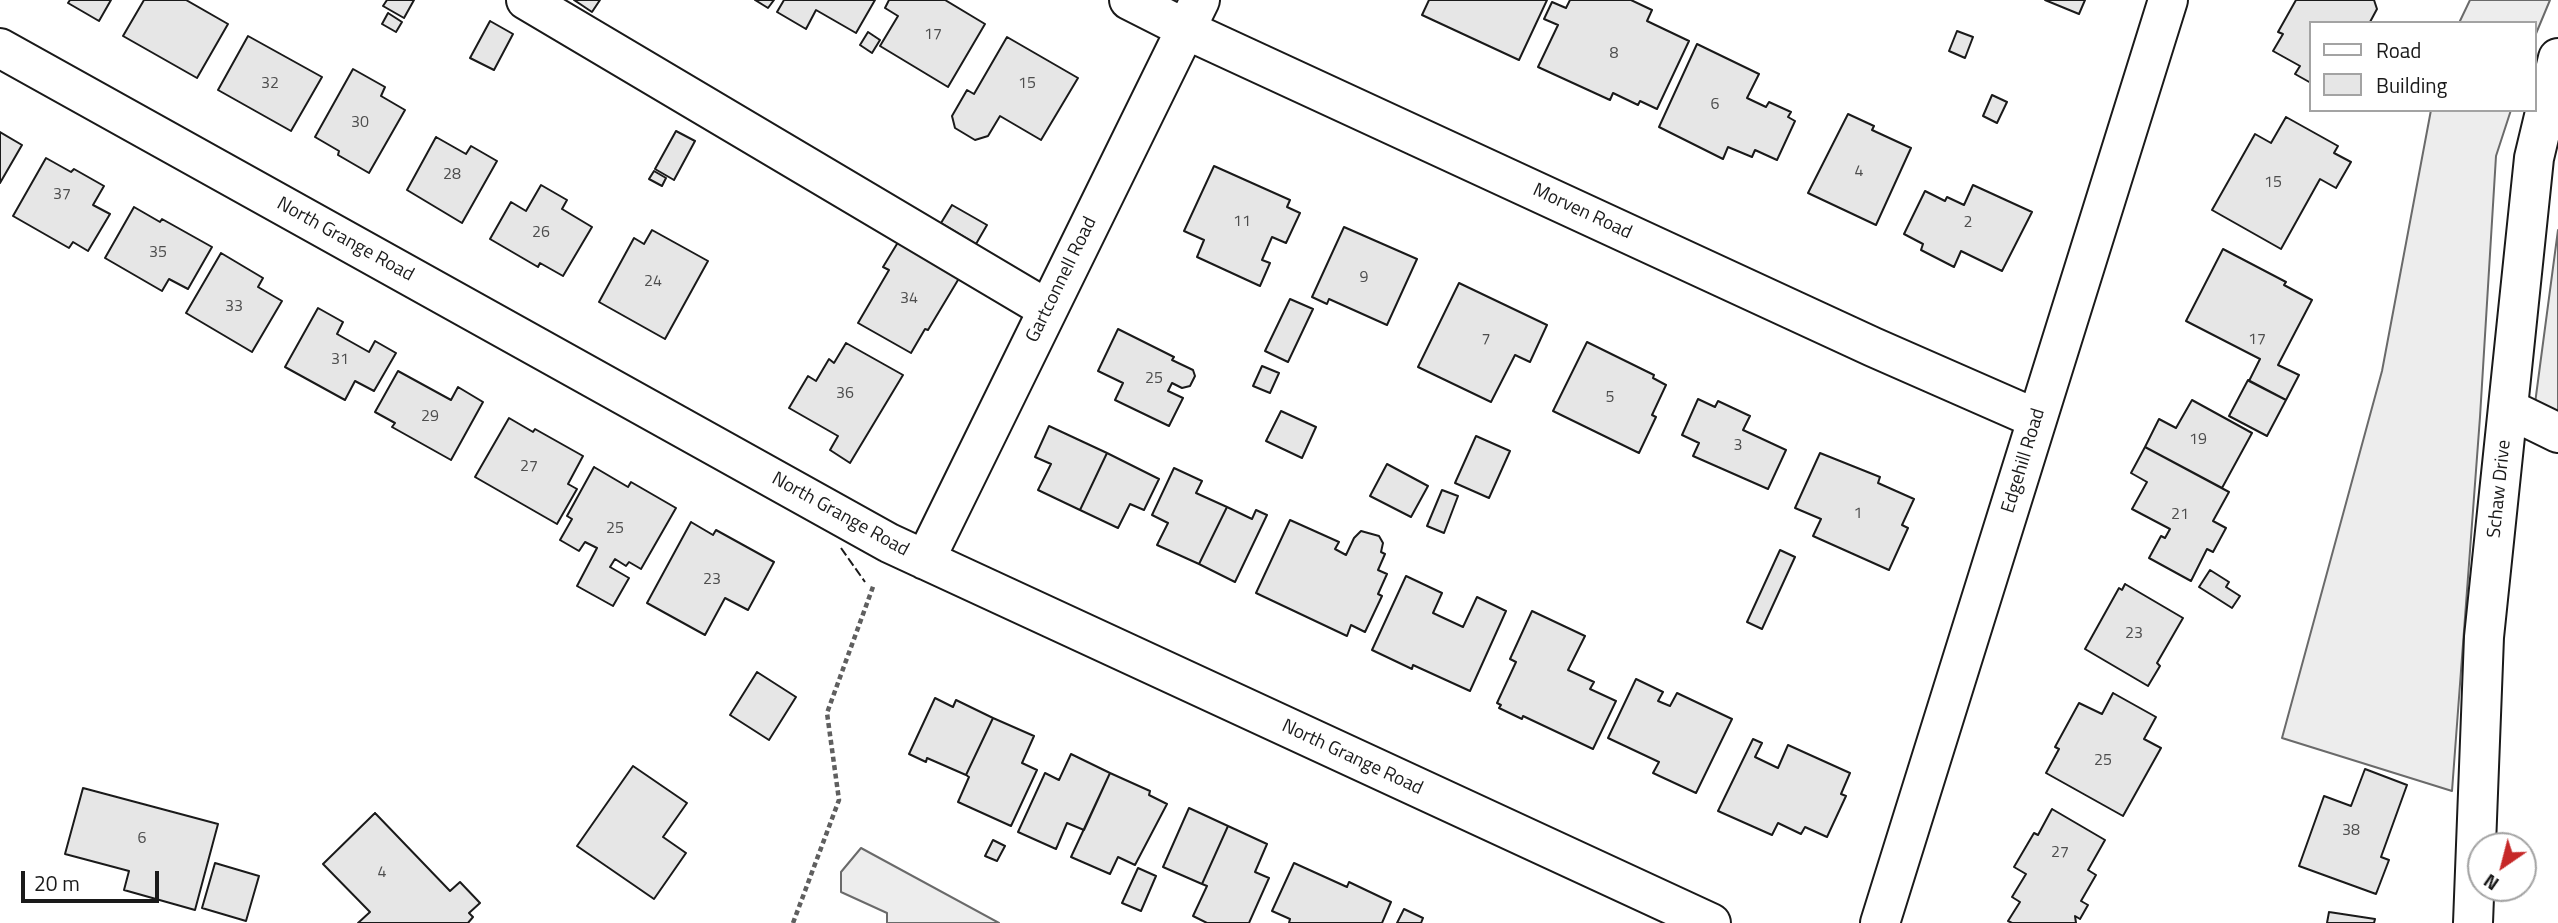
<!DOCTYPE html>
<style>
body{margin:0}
#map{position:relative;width:2558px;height:923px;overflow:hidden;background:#fff;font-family:"Titillium Web",sans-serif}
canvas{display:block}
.legend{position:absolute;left:2309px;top:21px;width:228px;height:91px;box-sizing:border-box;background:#fff;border:2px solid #a3a3a3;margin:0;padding:9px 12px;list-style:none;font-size:21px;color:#1a1a1a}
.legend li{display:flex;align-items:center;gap:14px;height:35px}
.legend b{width:35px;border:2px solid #a3a3a3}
.north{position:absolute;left:2467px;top:832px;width:70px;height:70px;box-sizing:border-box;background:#fff;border:2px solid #a3a3a3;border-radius:50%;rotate:215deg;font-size:19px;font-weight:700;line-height:28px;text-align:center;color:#1a1a1a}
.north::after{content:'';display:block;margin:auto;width:24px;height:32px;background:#c62828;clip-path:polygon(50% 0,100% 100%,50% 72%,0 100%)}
.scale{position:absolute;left:21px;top:871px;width:138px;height:32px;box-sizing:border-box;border:4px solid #1a1a1a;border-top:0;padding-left:9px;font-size:21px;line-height:24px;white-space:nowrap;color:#1a1a1a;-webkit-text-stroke:5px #fff;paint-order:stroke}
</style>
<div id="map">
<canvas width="2558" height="923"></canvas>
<ul class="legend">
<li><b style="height:9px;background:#fff"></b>Road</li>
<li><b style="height:19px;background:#e6e6e6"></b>Building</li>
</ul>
<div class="north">N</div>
<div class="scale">20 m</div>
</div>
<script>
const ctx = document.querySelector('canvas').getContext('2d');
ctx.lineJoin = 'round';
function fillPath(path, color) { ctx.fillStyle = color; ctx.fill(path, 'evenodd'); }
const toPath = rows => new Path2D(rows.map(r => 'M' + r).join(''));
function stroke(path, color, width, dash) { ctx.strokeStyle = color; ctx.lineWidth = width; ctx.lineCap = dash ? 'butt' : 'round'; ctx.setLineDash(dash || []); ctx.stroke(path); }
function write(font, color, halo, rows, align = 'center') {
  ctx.font = font + ' "Titillium Web",sans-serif'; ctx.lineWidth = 5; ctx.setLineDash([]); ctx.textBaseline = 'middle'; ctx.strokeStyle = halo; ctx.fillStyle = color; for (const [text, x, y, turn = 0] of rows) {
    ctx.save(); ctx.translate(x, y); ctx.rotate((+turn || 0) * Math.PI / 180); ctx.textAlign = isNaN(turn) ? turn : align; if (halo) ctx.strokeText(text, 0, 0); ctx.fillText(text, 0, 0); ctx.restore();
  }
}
const built = toPath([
 [2470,0,2550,0,2535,36,2535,23,2459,23,2470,0],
 [2431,110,2511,110,2496,156,2480,417,2452,791,2282,738,2382,371,2431,110],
 [2558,230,2558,422,2534,411,2558,230],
 [861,848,999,923,887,923,887,913,841,892,841,872,861,848]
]);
const building = toPath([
 [70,0,111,0,99,21,68,3,70,0],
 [144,0,186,0,228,24,197,78,123,36,144,0],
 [387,0,414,0,404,18,383,6,387,0],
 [574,0,600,0,592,12,574,0],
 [755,0,774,0,768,8,755,0],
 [784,0,875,0,856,33,816,10,806,29,777,12,784,0],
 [889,0,945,0,985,24,948,87,880,46,898,16,885,8,889,0],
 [1429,0,1547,0,1519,60,1422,15,1429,0],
 [1570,0,1631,0,1652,10,1647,21,1689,41,1657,109,1640,101,1638,105,1613,93,1610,100,1538,67,1558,25,1544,19,1552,2,1566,8,1570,0],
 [2045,0,2085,0,2079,14,2045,0],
 [2296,0,2374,0,2377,9,2370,22,2367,23,2311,23,2311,83,2295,74,2300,66,2273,51,2283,34,2278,32,2296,0],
 [388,13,402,22,396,32,382,24,388,13],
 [490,21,513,34,494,70,470,58,490,21],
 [1957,31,1973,37,1965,58,1949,51,1957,31],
 [868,32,880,40,872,53,860,45,868,32],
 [248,36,322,77,291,131,218,90,248,36],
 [1007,37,1078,78,1041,140,1000,116,988,136,975,140,955,128,952,116,967,90,974,94,1007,37],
 [1697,44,1759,74,1747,98,1766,107,1769,102,1791,112,1788,117,1795,121,1777,160,1755,150,1752,157,1728,147,1723,159,1659,127,1697,44],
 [353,69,385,87,381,96,405,110,369,173,338,155,339,151,315,137,353,69],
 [1992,95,2007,102,1997,123,1983,116,1992,95],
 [1848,114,1874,126,1872,130,1911,148,1876,225,1808,193,1848,114],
 [2286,117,2338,146,2334,153,2351,162,2336,188,2320,179,2281,249,2212,210,2255,134,2271,143,2286,117],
 [676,131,695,141,674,180,655,169,676,131],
 [0,132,22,145,0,183,0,132],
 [436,137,466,154,471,146,497,161,462,223,407,190,436,137],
 [46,158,71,172,74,169,104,186,93,205,110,214,88,251,73,242,69,248,13,216,46,158],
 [1214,166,1290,200,1287,207,1300,213,1286,243,1272,237,1262,260,1270,263,1260,286,1197,257,1204,240,1184,231,1214,166],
 [654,171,666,178,662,186,649,179,654,171],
 [541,185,567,200,562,209,592,227,563,276,540,263,538,267,490,239,511,202,526,211,541,185],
 [1973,185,2032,212,2002,271,1961,251,1954,267,1921,250,1923,244,1904,234,1925,191,1945,201,1947,197,1964,205,1973,185],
 [952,205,987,225,976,244,941,223,952,205],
 [134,207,160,222,162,219,212,247,188,289,169,279,162,291,105,258,134,207],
 [1344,227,1417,259,1387,325,1329,299,1327,304,1312,297,1344,227],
 [652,230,708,261,665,339,599,302,634,238,644,244,652,230],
 [900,239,961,275,928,330,925,329,911,353,858,323,889,270,883,267,900,239],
 [2223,249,2286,282,2284,285,2312,300,2278,365,2299,375,2286,400,2249,381,2260,359,2186,321,2223,249],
 [221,253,263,278,258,287,282,301,252,352,186,313,221,253],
 [1459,283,1547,325,1530,362,1515,355,1491,402,1418,367,1459,283],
 [1290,299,1313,309,1288,362,1265,351,1290,299],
 [318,308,343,322,337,334,369,352,375,341,396,353,374,391,355,381,345,400,285,367,318,308],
 [1118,329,1174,357,1172,360,1193,370,1195,376,1190,386,1182,388,1172,383,1168,391,1183,398,1169,426,1115,400,1123,383,1098,371,1118,329],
 [1587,342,1654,375,1653,378,1666,385,1652,415,1656,417,1639,453,1553,411,1587,342],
 [846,343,903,375,850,463,830,450,838,436,789,408,808,376,816,381,829,359,834,363,846,343],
 [1262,366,1279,373,1270,393,1253,386,1262,366],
 [398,371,451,400,458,387,483,402,451,460,392,427,395,423,375,412,398,371],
 [2248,380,2286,400,2267,436,2229,416,2248,380],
 [1698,399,1715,407,1718,401,1750,416,1743,430,1786,450,1768,489,1693,456,1699,443,1682,435,1698,399],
 [2192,400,2252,433,2222,488,2145,447,2159,419,2176,428,2192,400],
 [1281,411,1316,427,1302,458,1266,441,1281,411],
 [509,418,533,432,535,429,583,456,568,484,577,489,557,524,475,477,509,418],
 [1049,426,1107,453,1080,510,1038,490,1051,464,1035,457,1049,426],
 [1476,436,1510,451,1489,498,1455,483,1476,436],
 [2145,447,2229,492,2213,521,2226,528,2213,552,2207,549,2191,581,2149,558,2161,536,2165,538,2170,529,2132,509,2147,482,2131,473,2145,447],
 [1107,453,1159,479,1144,510,1130,504,1118,528,1080,510,1107,453],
 [1820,453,1880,477,1878,483,1914,499,1902,525,1908,528,1889,570,1813,536,1821,519,1795,508,1820,453],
 [1387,464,1428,486,1411,517,1370,496,1387,464],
 [594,467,628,487,631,482,676,508,641,569,629,562,626,566,615,559,610,567,629,578,613,606,577,586,597,548,585,542,579,551,560,540,572,519,567,516,594,467],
 [1174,468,1202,481,1196,493,1227,507,1199,564,1157,545,1168,523,1152,515,1174,468],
 [1442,490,1458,496,1444,533,1427,526,1442,490],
 [1227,507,1252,519,1256,510,1267,515,1235,582,1199,564,1227,507],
 [1290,520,1339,542,1335,549,1346,555,1354,538,1361,531,1379,536,1383,543,1381,552,1385,554,1378,570,1387,574,1378,594,1382,596,1365,632,1351,625,1347,636,1256,593,1290,520],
 [691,522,713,535,716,530,774,562,748,610,725,598,705,635,647,603,691,522],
 [1780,550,1795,557,1762,629,1747,622,1780,550],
 [2210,570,2229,582,2226,587,2240,596,2232,608,2199,587,2210,570],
 [1406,576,1442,593,1433,613,1463,627,1477,597,1506,611,1470,691,1413,665,1412,669,1372,650,1406,576],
 [2125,584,2183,618,2157,663,2160,666,2148,686,2085,649,2119,588,2122,590,2125,584],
 [1532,611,1585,636,1568,670,1594,682,1590,689,1616,701,1593,749,1523,716,1522,719,1499,708,1501,705,1497,703,1516,662,1510,659,1532,611],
 [757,672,796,697,769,740,730,715,757,672],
 [1636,679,1663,692,1658,701,1670,706,1677,693,1732,719,1696,793,1653,773,1659,762,1608,738,1636,679],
 [2113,693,2156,717,2144,739,2161,748,2123,816,2046,773,2059,749,2055,747,2079,703,2102,714,2113,693],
 [935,698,953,707,956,700,993,718,966,775,927,758,926,762,909,754,935,698],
 [993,718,1034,736,1022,763,1037,770,1011,826,958,802,969,777,966,775,993,718],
 [1753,739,1762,743,1755,757,1778,768,1788,745,1850,773,1841,794,1846,796,1827,837,1805,827,1801,834,1778,823,1772,835,1718,811,1753,739],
 [1071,754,1110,773,1084,830,1067,823,1056,849,1018,832,1045,773,1059,780,1071,754],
 [633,766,687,803,663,837,686,853,654,899,577,846,633,766],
 [2365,769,2407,785,2381,857,2389,860,2376,894,2299,866,2324,796,2351,806,2365,769],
 [1110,773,1150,791,1149,795,1167,804,1135,865,1118,857,1110,874,1071,857,1110,773],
 [83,788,218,824,195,910,124,890,129,871,65,854,83,788],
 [1189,808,1228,826,1202,884,1163,867,1189,808],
 [2052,809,2105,840,2088,870,2096,875,2081,901,2088,905,2080,919,2075,916,2076,923,2012,923,2008,921,2020,902,2012,897,2026,874,2014,867,2034,833,2038,835,2052,809],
 [375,813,450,891,460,882,480,903,469,913,473,917,468,923,358,923,370,912,323,864,375,813],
 [1228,826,1267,844,1255,872,1269,878,1249,923,1207,923,1193,916,1207,886,1202,884,1228,826],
 [993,840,1005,846,997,861,985,856,993,840],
 [215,863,259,876,246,921,202,908,215,863],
 [1294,863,1347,887,1349,882,1391,902,1382,923,1289,923,1290,919,1272,911,1294,863],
 [1138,868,1156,876,1141,911,1122,903,1138,868],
 [1404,909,1423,918,1421,923,1397,923,1404,909],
 [2329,912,2375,919,2374,923,2327,923,2329,912]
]);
const path = toPath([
 [793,923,839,800,827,713,874,584]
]);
const minor = toPath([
 [526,0,1047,309],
 [1129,0,1204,38,1873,347,2037,419],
 [0,48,889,543,1711,923],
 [2509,409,2558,433],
 [925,560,1200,0],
 [1880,923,2168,0],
 [2473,923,2484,637,2534,158,2558,58]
]);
const fence = toPath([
 [841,548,865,582]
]);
const numberNames = [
 ["17",933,35],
 ["8",1614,54],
 ["32",270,84],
 ["15",1027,84],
 ["6",1715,105],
 ["30",360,123],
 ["4",1859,172],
 ["28",452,175],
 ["15",2273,183],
 ["37",62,195],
 ["11",1242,222],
 ["2",1968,223],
 ["26",541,233],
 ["35",158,253],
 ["9",1364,278],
 ["24",653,282],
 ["34",909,299],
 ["33",234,307],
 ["7",1486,340],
 ["17",2257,340],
 ["31",340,360],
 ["25",1154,379],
 ["36",845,394],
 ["5",1610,398],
 ["29",430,417],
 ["19",2198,440],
 ["3",1738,446],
 ["27",529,467],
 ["1",1858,514],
 ["21",2180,515],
 ["25",615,529],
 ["23",712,580],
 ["23",2134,634],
 ["25",2103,761],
 ["38",2351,831],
 ["6",142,839],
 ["27",2060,853],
 ["4",382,873]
];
const streetNames = [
 ["Morven Road",1582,212,25],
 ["North Grange Road",345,240,29],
 ["Gartconnell Road",1062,280,-64],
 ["Edgehill Road",2024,461,-73],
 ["Schaw Drive",2500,489,-84],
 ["North Grange Road",840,515,29],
 ["North Grange Road",1352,758,25]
];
fillPath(built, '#ededed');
stroke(built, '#6a6a6a', 2);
fillPath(building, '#e6e6e6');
stroke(building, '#1a1a1a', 2);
stroke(minor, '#1a1a1a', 42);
stroke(path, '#5f5f5f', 4.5, [5, 3.5]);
stroke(minor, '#fff', 38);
stroke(fence, '#1a1a1a', 2, [9, 3.5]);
write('16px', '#4d4d4d', null, numberNames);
write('19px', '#1a1a1a', '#fff', streetNames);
</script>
